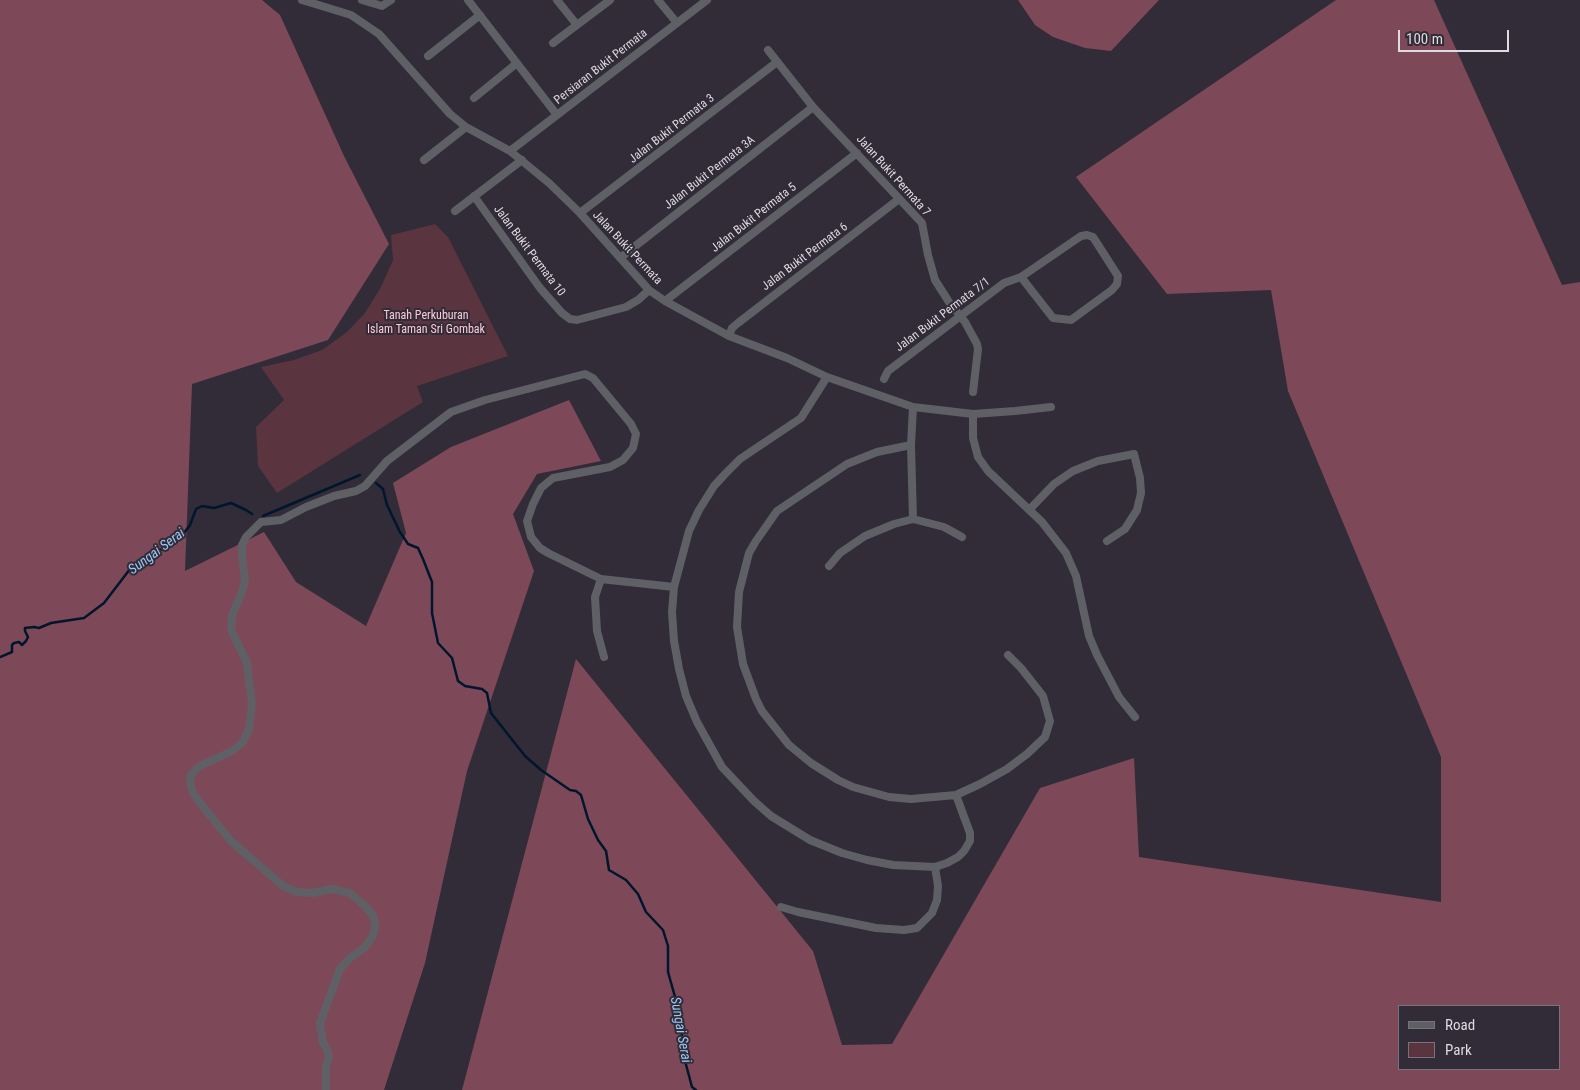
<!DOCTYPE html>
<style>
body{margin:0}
#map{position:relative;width:1580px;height:1090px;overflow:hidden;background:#312c38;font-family:"Roboto Condensed",sans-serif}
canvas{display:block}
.legend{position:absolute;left:1398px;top:1005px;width:162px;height:65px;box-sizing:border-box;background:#312c38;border:1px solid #77727c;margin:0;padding:6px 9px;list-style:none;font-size:15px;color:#dfdbe3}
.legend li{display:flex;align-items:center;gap:10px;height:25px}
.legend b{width:25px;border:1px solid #77727c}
.scale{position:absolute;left:1398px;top:30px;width:111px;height:22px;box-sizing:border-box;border:2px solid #dfdbe3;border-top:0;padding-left:6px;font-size:15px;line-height:18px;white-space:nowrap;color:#dfdbe3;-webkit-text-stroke:4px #312c38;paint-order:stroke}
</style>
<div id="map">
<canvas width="1580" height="1090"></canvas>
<ul class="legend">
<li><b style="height:6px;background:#5f6066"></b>Road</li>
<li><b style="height:14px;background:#5a343e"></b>Park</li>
</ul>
<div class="scale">100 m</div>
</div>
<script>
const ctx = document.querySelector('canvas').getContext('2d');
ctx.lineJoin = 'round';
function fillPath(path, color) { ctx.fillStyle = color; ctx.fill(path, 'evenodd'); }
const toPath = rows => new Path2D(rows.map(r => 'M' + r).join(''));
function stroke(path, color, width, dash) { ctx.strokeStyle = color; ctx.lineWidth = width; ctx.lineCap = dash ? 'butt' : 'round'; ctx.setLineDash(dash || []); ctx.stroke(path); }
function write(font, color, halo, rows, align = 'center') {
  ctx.font = font + ' "Roboto Condensed",sans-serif'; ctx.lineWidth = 4; ctx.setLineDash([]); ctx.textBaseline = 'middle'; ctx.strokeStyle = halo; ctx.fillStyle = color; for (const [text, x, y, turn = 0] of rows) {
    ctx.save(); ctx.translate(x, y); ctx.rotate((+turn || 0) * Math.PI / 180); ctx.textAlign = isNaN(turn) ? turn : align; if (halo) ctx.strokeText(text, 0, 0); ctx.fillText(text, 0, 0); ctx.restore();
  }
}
const green = toPath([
 [435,224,448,237,508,356,417,386,423,402,277,493,258,466,256,427,284,400,261,367,294,360,322,350,347,332,365,313,381,287,393,260,391,235]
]);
const forest = toPath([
 [0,0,262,0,280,15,344,156,389,244,328,340,192,384,185,571,264,532,296,582,366,626,406,533,393,483,451,447,569,400,601,461,537,474,513,514,534,571,467,771,425,963,384,1090,0,1090],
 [1018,0,1159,0,1111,51,1085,48,1053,37,1035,25],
 [1336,0,1434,0,1562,285,1580,282,1580,1090,462,1090,576,659,813,951,842,1045,892,1044,1040,788,1134,758,1139,857,1441,902,1441,757,1288,391,1271,290,1167,294,1076,177],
 [1399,1006,1559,1006,1559,1069,1399,1069]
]);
const stream = toPath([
 [376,483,383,489,387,505,400,532,408,544,418,548,423,559,432,582,432,613,438,643,452,658,458,681,465,686,482,689,487,693,491,713,525,756,541,770,570,790,576,791,581,795,588,819,598,840,606,851,609,870,626,880,638,894,646,912,663,930,668,946,668,972,679,1011,682,1030,681,1046,692,1087,696,1090],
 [263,516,360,475],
 [0,657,12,652,12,645,14,643,19,642,22,645,26,641,28,637,25,631,25,628,34,627,39,628,51,623,84,618,104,603,130,569,181,537,190,525,196,509,202,506,214,508,231,503,246,510,252,514]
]);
const minor = toPath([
 [302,0,351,15,379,34,450,114,466,127,510,151,549,183,580,213,649,290,665,301,729,336,787,358,827,377,913,407,973,414,1015,411,1051,407],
 [362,0,382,6,391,0],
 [468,0,557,115],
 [557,0,577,25],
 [658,0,677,23],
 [553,43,610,0],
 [768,50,813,107,922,223,928,255,935,280,949,302,965,322,977,344,978,349,973,392],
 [428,56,480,15],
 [474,98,517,63],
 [510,151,707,0],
 [424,160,466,127],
 [474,196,540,288,562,313,570,319,577,320,626,307,638,300,649,290],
 [455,211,522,160],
 [580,213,777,62],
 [620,258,813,107],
 [665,301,857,153],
 [729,336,732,328,738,323,899,199],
 [827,377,801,418,740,459,726,473,714,486,699,510,689,531,674,587,672,612,674,641,679,669,686,696,697,722,722,767,754,801,771,816,810,840,842,853,867,860,893,865,935,867,947,863,958,857,964,851,970,841,970,833,956,795],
 [884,379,888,371,1004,283,1021,277,1081,236,1087,235,1093,237,1118,276,1117,284,1112,290,1071,320,1053,318,1021,277],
 [913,407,911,445,913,519],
 [973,414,973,438,978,457,988,471,1042,522,1066,553,1076,576,1089,636,1097,655,1119,697,1135,717],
 [911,445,877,452,847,464,777,511,756,541,749,553,739,592,737,627,743,664,756,699,762,711,789,745,811,763,838,780,853,787,889,797,911,799,956,795,980,784,1007,769,1027,754,1045,737,1050,721,1043,696,1021,668,1008,655],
 [1030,509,1054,484,1073,471,1098,461,1134,454,1140,478,1141,493,1137,510,1125,529,1107,541],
 [829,566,840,553,865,536,894,524,913,519,944,527,962,537],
 [601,579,595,597,597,631,604,657],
 [781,907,798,912,876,928,904,930,917,928,932,913,937,900,938,886,935,867],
 [326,1090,326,1066,329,1057,327,1049,323,1043,320,1023,340,969,350,958,364,948,373,936,375,926,374,917,365,906,350,893,332,889,312,893,297,892,283,886,231,841,200,803,193,793,190,782,191,775,198,767,232,751,243,742,249,729,252,704,247,663,231,630,232,615,242,592,245,581,242,555,242,545,246,537,261,522,281,520,306,507,334,496,356,491,365,486,387,461,451,412,485,400,585,374,593,378,631,424,636,434,633,448,623,460,610,467,553,478,541,488,533,504,527,521,531,537,540,548,548,553,601,579,674,587]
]);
const streetNames = [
 ["Persiaran Bukit Permata",601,67,-38],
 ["Jalan Bukit Permata 3",672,129,-38],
 ["Jalan Bukit Permata 3A",710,173,-38],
 ["Jalan Bukit Permata 7",893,176,48],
 ["Jalan Bukit Permata 5",754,218,-38],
 ["Jalan Bukit Permata",627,248,47],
 ["Jalan Bukit Permata 10",529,251,53],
 ["Jalan Bukit Permata 6",805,257,-37],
 ["Jalan Bukit Permata 7/1",943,315,-37]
];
const parkNames = [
 ["Tanah Perkuburan",426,316],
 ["Islam Taman Sri Gombak",426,330]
];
const waterNames = [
 ["Sungai Serai",157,552,-37],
 ["Sungai Serai",680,1030,80]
];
fillPath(green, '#5a343e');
fillPath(forest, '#7d4958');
stroke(stream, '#00162d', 2.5);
stroke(minor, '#5f6066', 8);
write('12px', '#dfdbe3', '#312c38', streetNames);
write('12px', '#fdc9d5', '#312c38', parkNames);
write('italic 14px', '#99c8f6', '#312c38', waterNames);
</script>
